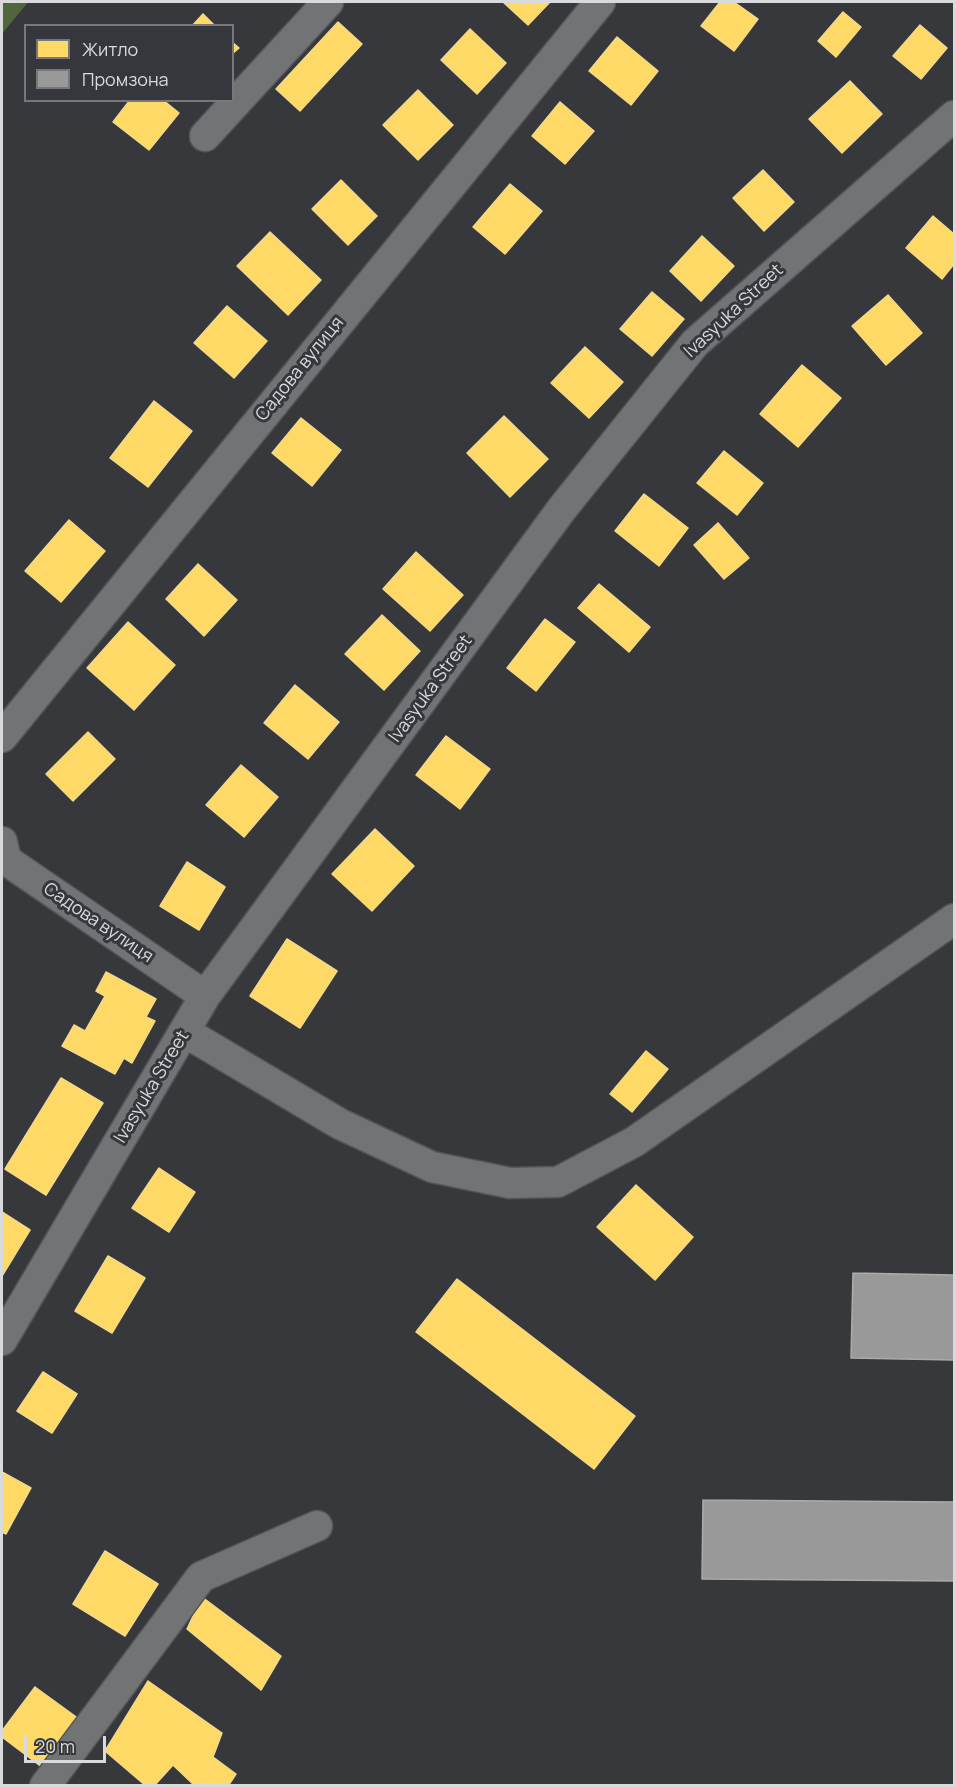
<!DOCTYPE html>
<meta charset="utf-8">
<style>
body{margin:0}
#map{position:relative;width:956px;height:1787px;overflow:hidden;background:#36383b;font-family:Manrope,sans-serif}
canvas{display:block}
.frame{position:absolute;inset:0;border:3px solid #d8dadd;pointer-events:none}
.legend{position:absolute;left:24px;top:24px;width:210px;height:78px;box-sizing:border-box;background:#35373c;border:2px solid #76787c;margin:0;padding:8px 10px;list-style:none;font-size:18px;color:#d8dadd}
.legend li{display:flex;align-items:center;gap:12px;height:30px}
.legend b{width:30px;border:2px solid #76787c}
.scale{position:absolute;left:24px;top:1736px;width:82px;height:27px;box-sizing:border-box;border:3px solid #d8dadd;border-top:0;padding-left:8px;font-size:18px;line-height:21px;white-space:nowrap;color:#d8dadd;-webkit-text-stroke:4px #35373c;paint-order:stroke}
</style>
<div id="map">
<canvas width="956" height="1787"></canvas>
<div class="frame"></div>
<ul class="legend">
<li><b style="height:16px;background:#ffd966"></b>Житло</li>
<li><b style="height:16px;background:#999"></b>Промзона</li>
</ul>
<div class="scale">20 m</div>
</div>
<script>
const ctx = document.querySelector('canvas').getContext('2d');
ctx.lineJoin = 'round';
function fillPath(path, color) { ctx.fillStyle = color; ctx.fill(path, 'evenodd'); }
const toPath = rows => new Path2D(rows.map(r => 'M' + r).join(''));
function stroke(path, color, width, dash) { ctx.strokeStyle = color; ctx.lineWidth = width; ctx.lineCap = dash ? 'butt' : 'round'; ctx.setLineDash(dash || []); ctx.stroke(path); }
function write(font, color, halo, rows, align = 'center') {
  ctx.font = font + ' Manrope,sans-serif'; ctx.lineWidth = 6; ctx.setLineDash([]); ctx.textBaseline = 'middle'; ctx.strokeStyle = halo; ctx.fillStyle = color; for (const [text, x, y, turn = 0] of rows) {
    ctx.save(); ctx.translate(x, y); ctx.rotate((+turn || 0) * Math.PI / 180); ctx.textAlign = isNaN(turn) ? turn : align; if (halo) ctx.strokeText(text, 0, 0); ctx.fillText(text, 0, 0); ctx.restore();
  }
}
const forest = toPath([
 [2,2,28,2,2,34]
]);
const homes = toPath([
 [503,2,550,2,528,25,503,2],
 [720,2,734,2,758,19,734,51,701,26,720,2],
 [843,12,861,27,836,57,818,41,843,12],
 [203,14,215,26,192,26,203,14],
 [338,22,362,44,300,111,276,89,338,22],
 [920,25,947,48,921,79,893,56,920,25],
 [470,29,506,63,477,94,441,60,470,29],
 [617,37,658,71,631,105,589,71,617,37],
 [232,42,239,48,232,54,232,42],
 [850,81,882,114,842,153,809,119,850,81],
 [418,90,453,125,418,160,383,125,418,90],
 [130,100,163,100,179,113,149,150,113,122,130,100],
 [560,102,594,131,565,164,532,136,560,102],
 [763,170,794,202,764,231,733,198,763,170],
 [341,180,377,216,348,245,312,209,341,180],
 [510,184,542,211,505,254,473,227,510,184],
 [933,216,954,234,954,264,942,279,906,248,933,216],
 [270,232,321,280,288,315,237,266,270,232],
 [702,236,734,266,701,301,670,271,702,236],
 [652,292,684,319,652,356,620,329,652,292],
 [888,295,922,333,886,365,852,326,888,295],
 [227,306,267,341,234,378,194,343,227,306],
 [585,347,623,382,589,418,551,383,585,347],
 [802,365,841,398,798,447,760,414,802,365],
 [154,401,192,431,148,487,110,458,154,401],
 [504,416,548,459,510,497,467,453,504,416],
 [301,418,341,450,312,486,272,453,301,418],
 [724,451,763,483,737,515,697,483,724,451],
 [644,494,688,528,659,566,615,531,644,494],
 [69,520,105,551,61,602,25,571,69,520],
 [718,523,749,558,724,579,694,545,718,523],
 [416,552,463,595,430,631,383,589,416,552],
 [198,564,237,600,204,636,166,599,198,564],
 [599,584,650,627,629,652,578,608,599,584],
 [382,615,420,651,384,690,345,654,382,615],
 [545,619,575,642,536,691,507,668,545,619],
 [128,622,175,665,134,710,87,668,128,622],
 [295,685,339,722,308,759,264,723,295,685],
 [88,732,115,759,73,801,46,774,88,732],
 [446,736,490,769,460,809,416,775,446,736],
 [241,765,278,797,244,837,206,805,241,765],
 [375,829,414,866,372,911,332,874,375,829],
 [187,862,225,887,199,930,160,906,187,862],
 [287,939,337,971,300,1028,250,996,287,939],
 [106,972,156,999,146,1017,155,1021,132,1063,124,1058,115,1074,62,1046,74,1025,85,1031,105,996,96,991,106,972],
 [646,1051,668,1069,632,1112,610,1094,646,1051],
 [61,1078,103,1103,46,1195,5,1169,61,1078],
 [159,1168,195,1192,169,1232,132,1208,159,1168],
 [636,1185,693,1237,655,1280,597,1227,636,1185],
 [2,1212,30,1230,2,1276,2,1212],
 [108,1256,145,1278,112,1333,75,1311,108,1256],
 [457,1279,635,1416,594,1469,416,1332,457,1279],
 [43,1372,77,1394,52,1433,17,1411,43,1372],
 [2,1472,31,1488,6,1534,2,1532,2,1472],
 [105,1551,158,1584,125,1636,73,1604,105,1551],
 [202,1597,281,1656,261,1690,187,1629,202,1597],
 [148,1681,222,1733,213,1757,236,1774,228,1786,195,1786,173,1765,154,1786,146,1786,105,1751,148,1681],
 [35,1687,79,1719,43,1768,2,1737,2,1731,35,1687]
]);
const industry = toPath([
 [853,1273,954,1275,954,1360,851,1358,853,1273],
 [703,1500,954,1502,954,1581,702,1579,703,1500]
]);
const street = toPath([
 [205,136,328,2],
 [2,737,600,2],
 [2,842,6,860,205,996],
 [185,1032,340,1124,432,1167,510,1183,558,1182,634,1142,954,919],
 [2,1340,205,996,561,510,695,343,954,116],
 [45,1786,201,1577,317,1526]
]);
const streetNames = [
 ["Ivasyuka Street",734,311,-43],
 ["Садова вулиця",300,369,-51],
 ["Ivasyuka Street",431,689,-54],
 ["Садова вулиця",98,923,34],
 ["Ivasyuka Street",152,1087,-59]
];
fillPath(forest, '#52663d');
fillPath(homes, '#ffd966');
stroke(homes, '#f3d98a', 1.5);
fillPath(industry, '#999');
stroke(industry, '#acacad', 1.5);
stroke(street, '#535457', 33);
stroke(street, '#727375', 30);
write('18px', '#d8dadd', '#35373c', streetNames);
</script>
